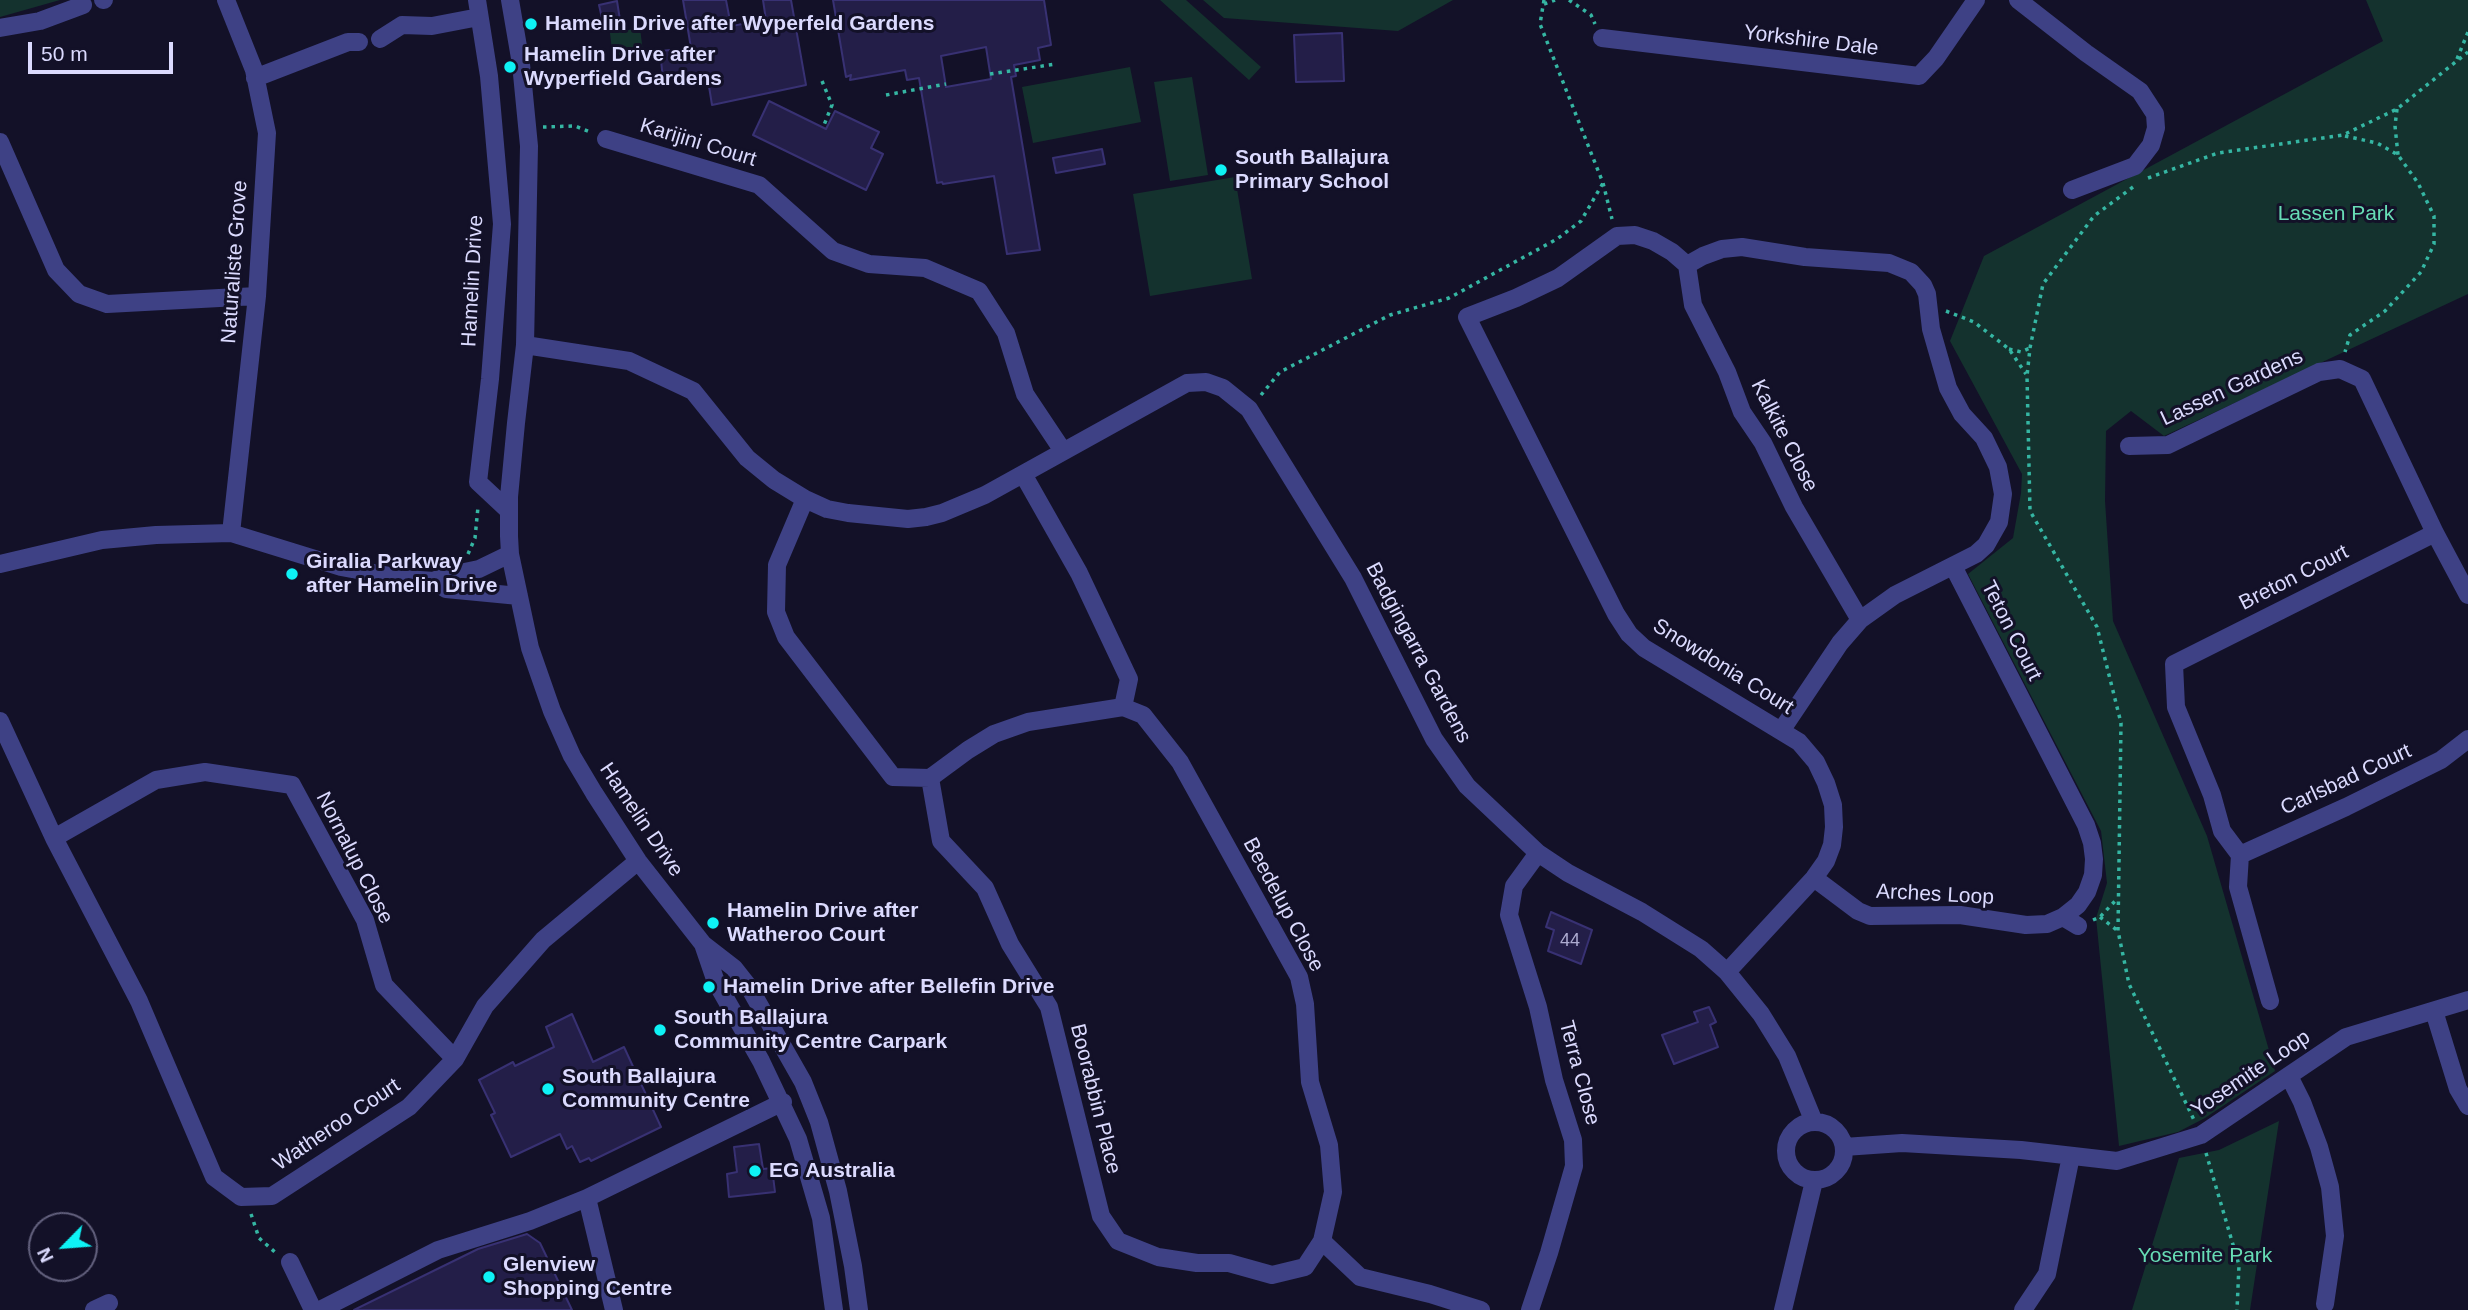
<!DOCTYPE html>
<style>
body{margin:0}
#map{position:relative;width:2468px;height:1310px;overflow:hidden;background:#131128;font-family:Helvetica,sans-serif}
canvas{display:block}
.north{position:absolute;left:28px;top:1212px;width:70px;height:70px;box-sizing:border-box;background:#131128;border:2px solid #63617e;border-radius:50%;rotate:245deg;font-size:19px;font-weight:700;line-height:28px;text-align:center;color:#dbdafe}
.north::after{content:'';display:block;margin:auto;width:24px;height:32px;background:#0ef2f5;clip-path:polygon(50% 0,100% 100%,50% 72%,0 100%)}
.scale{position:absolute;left:28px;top:42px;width:145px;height:32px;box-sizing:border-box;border:4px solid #dbdafe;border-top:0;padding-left:9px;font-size:21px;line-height:24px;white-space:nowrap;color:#dbdafe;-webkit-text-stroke:5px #131128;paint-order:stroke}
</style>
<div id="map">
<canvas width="2468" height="1310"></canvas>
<div class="north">N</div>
<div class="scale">50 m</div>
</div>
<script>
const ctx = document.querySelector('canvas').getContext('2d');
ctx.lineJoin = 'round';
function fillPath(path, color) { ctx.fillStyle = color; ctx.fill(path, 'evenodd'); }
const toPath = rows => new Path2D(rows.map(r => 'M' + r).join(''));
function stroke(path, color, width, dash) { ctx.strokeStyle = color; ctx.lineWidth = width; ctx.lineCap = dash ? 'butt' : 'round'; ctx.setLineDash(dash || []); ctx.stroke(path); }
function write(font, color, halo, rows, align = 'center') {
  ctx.font = font + ' Helvetica,sans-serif'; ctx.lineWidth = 6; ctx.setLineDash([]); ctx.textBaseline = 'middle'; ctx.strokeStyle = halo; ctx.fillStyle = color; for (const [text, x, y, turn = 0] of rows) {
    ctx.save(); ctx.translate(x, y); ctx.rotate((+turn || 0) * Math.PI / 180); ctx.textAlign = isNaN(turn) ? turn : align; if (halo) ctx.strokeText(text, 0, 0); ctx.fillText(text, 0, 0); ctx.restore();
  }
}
const green = toPath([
 [0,0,60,0,0,17],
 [1160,0,1186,0,1261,67,1249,80],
 [1203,0,1453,0,1398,31,1224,18],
 [2366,0,2468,0,2468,294,2164,436,2131,411,2106,431,2105,501,2113,621,2207,836,2275,1071,2205,1118,2178,1132,2119,1146,2096,918,2107,883,2101,831,1968,574,2013,538,2021,493,2022,474,1950,341,1984,256,2383,41],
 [640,28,643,52,621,56,612,50,610,33],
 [1130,67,1141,122,1033,143,1022,87],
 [1192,77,1208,175,1170,181,1154,82],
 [1235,177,1252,279,1150,296,1133,194],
 [2279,1121,2250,1310,2132,1310,2179,1158,2219,1150]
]);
const building = toPath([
 [683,0,726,0,731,26,766,20,763,0,791,0,806,85,712,105,707,74,663,79,660,51,691,48,683,0],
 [833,0,1044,0,1051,45,1038,48,1040,60,1014,65,1016,76,1011,77,1040,250,1007,254,994,176,943,184,942,182,937,183,919,78,907,80,905,70,850,80,851,75,846,77,833,0],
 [986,47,991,79,946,87,941,56,986,47],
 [617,1,620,20,603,23,599,5,617,1],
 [1342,33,1344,81,1296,82,1294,35,1342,33],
 [769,101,826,129,835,111,879,132,871,148,883,154,866,190,753,135,769,101],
 [1102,149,1105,164,1056,173,1053,158,1102,149],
 [1551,912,1592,930,1581,964,1548,951,1554,930,1546,927,1551,912],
 [1709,1007,1716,1022,1710,1025,1718,1047,1674,1064,1662,1035,1698,1022,1694,1012,1709,1007],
 [572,1014,593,1062,624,1047,661,1127,591,1161,589,1158,580,1162,572,1146,567,1149,560,1134,511,1157,491,1115,495,1113,479,1080,513,1062,515,1066,554,1047,546,1027,572,1014],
 [759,1144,763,1169,772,1168,775,1192,729,1197,727,1174,737,1172,734,1147,759,1144],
 [527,1234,540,1243,572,1310,354,1310,478,1249,527,1234]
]);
const path = toPath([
 [1544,0,1540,24,1603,183,1612,219],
 [1569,0,1591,15,1595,24],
 [1544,4,1555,0],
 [2457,59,2468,32],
 [990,74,1056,64],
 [822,81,832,105,824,125],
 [886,95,946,84],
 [2397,109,2395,126,2398,155],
 [543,127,575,126,590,132],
 [2345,136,2377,143,2398,155,2418,183,2434,216,2434,244,2421,272,2385,311,2350,335,2345,352],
 [2148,178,2218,153,2343,135,2397,109,2468,52],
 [2133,187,2094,216,2043,284,2030,348,2027,376,2030,511,2097,627,2121,723,2118,931,2129,984,2194,1120],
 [1946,311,1974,322,2009,349,2026,374],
 [2009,349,2021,352,2030,348],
 [1261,395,1280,372,1390,315,1449,298,1557,239,1581,221,1603,183],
 [468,554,475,538,478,507],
 [2100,917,2118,931],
 [2093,920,2100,917,2116,900],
 [2206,1153,2239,1265,2237,1310],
 [251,1214,259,1238,276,1253]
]);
const minor = toPath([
 [103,0,104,0],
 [226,0,254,70,267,133,257,296,231,533],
 [477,0,489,76,502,224,490,379,478,482,509,511],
 [510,0,521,64,529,146,525,345,516,423,509,497,509,536,510,554,530,648,552,711,572,756,594,793,638,861,703,944,734,968,749,987,803,1082,819,1122,838,1191,853,1266,859,1310],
 [2018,0,2086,53,2140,91,2155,114,2156,128,2151,145,2135,166,2072,190],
 [0,28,40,21,83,5],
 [1602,38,1919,76,1936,58,1976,0],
 [380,39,402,25,432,26,479,17],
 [255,78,348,42,359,42],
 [606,139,759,185,833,251,869,264,925,268,979,291,1006,333,1025,394,1063,451],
 [0,142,56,270,79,294,107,304,257,296],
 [1687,265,1693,305,1727,372,1742,412,1763,443,1794,507,1860,620],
 [525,345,629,361,693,391,747,458,774,480,805,499,827,509,848,513,908,519,926,517,942,513,985,495,1187,383,1206,382,1223,388,1249,409,1353,578,1434,739,1467,786,1538,853,1568,873,1642,912,1701,949,1727,972,1761,1014,1787,1056,1814,1122],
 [2129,446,2168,445,2319,372,2340,369,2362,379,2435,533,2468,595],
 [1023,474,1079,573,1129,679,1123,707],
 [805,499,777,565,776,612,786,637,893,777,930,778,941,841,985,888,1010,944,1049,1007,1101,1216,1118,1241,1158,1257,1197,1263,1229,1263,1272,1275,1305,1267,1322,1241,1333,1192,1329,1145,1310,1082,1305,1004,1299,977,1180,762,1143,715,1123,707,1028,722,994,734,968,750,930,778],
 [0,564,102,540,156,535,231,533,341,567,406,579,434,581,445,576,479,569,510,554],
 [434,581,446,589,519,596],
 [0,721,54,838,139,1001,214,1177,241,1197,272,1196,409,1107,455,1059,485,1006,543,940,638,861],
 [54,838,156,780,205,772,292,785,365,920,384,985,455,1059],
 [2240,855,2346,807,2441,760,2468,739],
 [1814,878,1858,911,1870,916,1960,915,2026,925,2047,924,2063,917,2078,905,2087,892,2093,875,2094,859,2092,843,2086,825,1953,566],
 [2063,917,2078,926],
 [703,944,716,982,761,1061,798,1139,821,1218,834,1310],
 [1727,972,1814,878,1826,861,1832,845,1834,827,1833,805,1826,783,1816,762,1799,742,1644,648,1629,634,1616,614,1467,317,1516,298,1558,278,1617,236,1635,235,1653,241,1672,252,1687,265,1703,256,1722,249,1742,247,1805,257,1889,263,1911,272,1923,285,1927,294,1931,329,1948,388,1962,414,1984,438,1998,467,2003,494,1999,522,1986,545,1976,554,1895,595,1860,620,1840,643,1781,731],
 [2270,1001,2238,887,2240,855,2222,831,2212,795,2176,707,2174,664,2435,533],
 [2434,1011,2458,1089,2468,1106],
 [2289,1076,2302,1102,2319,1147,2330,1187,2335,1236,2325,1304],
 '1786 1151a29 29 0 1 1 58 0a29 29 0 1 1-58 0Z',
 [1844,1147,1902,1143,2021,1150,2117,1161,2201,1135,2346,1037,2468,1000],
 [1322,1241,1360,1277,1430,1294,1481,1310],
 [290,1262,313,1310],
 [94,1310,109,1303],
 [320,1310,438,1250,530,1221,587,1198],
 [614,1310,587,1198,783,1102],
 [1530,1310,1549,1253,1574,1166,1573,1140,1554,1080,1538,1007,1509,915,1514,886,1538,853],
 [1783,1310,1814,1181],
 [2023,1310,2047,1274,2071,1156]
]);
const markers = [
 [531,24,7,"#0ef2f5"],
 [510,67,7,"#0ef2f5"],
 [1221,170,7,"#0ef2f5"],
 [292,574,7,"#0ef2f5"],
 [713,923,7,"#0ef2f5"],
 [709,987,7,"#0ef2f5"],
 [660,1030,7,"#0ef2f5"],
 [548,1089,7,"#0ef2f5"],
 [755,1171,7,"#0ef2f5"],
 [489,1277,7,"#0ef2f5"]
];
const numberNames = [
 ["44",1570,941]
];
const poiNames = [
 ["Hamelin Drive after Wyperfeld Gardens",545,24],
 ["Hamelin Drive after",524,55],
 ["Wyperfield Gardens",524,79],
 ["South Ballajura",1235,158],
 ["Primary School",1235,182],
 ["Giralia Parkway",306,562],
 ["after Hamelin Drive",306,586],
 ["Hamelin Drive after",727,911],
 ["Watheroo Court",727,935],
 ["Hamelin Drive after Bellefin Drive",723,987],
 ["South Ballajura",674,1018],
 ["Community Centre Carpark",674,1042],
 ["South Ballajura",562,1077],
 ["Community Centre",562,1101],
 ["EG Australia",769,1171],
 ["Glenview",503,1265],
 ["Shopping Centre",503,1289]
];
const streetNames = [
 ["Yorkshire Dale",1811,41,7],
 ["Karijini Court",698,143,17],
 ["Naturaliste Grove",235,262,-86],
 ["Hamelin Drive",473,281,-87],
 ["Lassen Gardens",2232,388,-25],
 ["Kalkite Close",1784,436,63],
 ["Breton Court",2294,578,-27],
 ["Teton Court",2011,631,63],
 ["Badgingarra Gardens",1418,653,62],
 ["Snowdonia Court",1723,667,32],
 ["Carlsbad Court",2346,780,-25],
 ["Hamelin Drive",641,820,56],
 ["Nornalup Close",354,858,63],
 ["Arches Loop",1935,895,3],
 ["Beedelup Close",1283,905,62],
 ["Terra Close",1579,1073,75],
 ["Yosemite Loop",2251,1074,-34],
 ["Boorabbin Place",1095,1099,76],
 ["Watheroo Court",337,1125,-34]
];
const parkNames = [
 ["Lassen Park",2336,214],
 ["Yosemite Park",2205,1256]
];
fillPath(green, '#14322e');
fillPath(building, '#231e48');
stroke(building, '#383173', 2);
stroke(path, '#35b6a3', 3.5, [3.5, 5]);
stroke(minor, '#3e4185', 18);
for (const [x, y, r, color] of markers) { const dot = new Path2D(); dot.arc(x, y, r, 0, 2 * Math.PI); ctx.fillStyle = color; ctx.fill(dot); stroke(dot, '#131128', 2.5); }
write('18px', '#adabd0', null, numberNames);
write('bold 21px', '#dbdafe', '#131128', poiNames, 'left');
write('21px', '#dbdafe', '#131128', streetNames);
write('21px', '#67dcb5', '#131128', parkNames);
</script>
